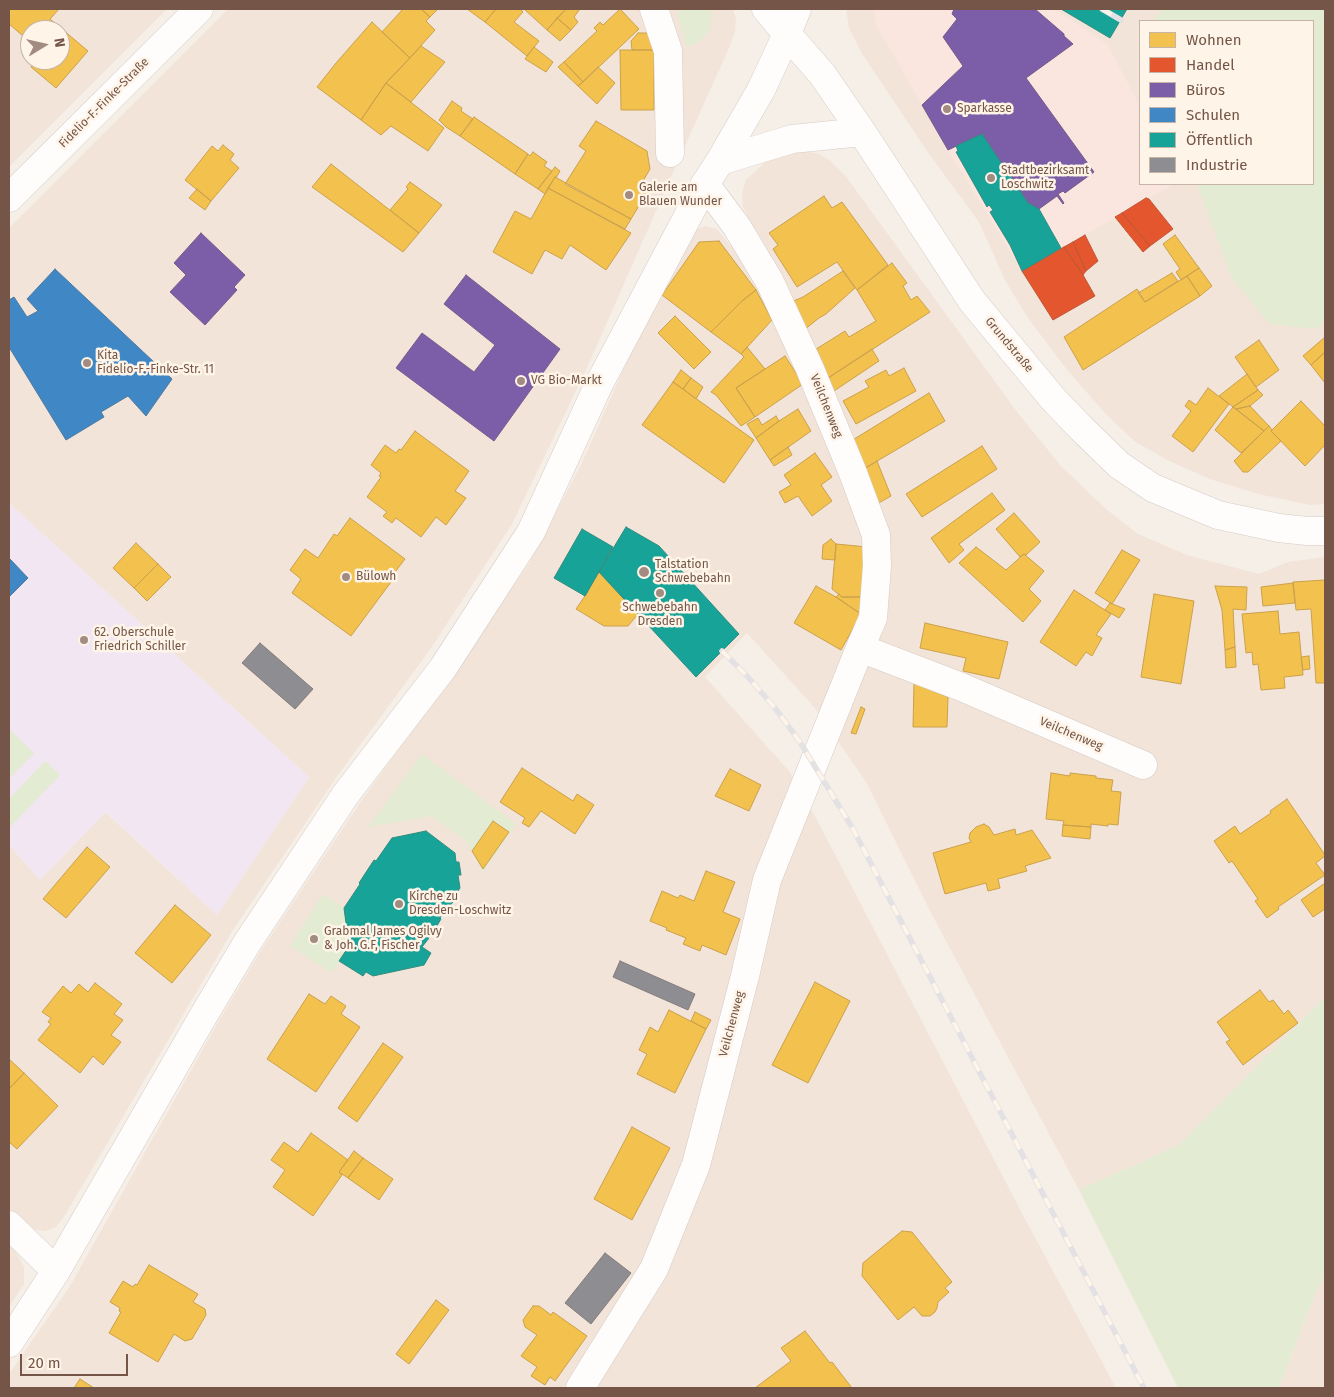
<!DOCTYPE html>
<meta charset="utf-8">
<style>
body{margin:0}
#map{position:relative;width:1334px;height:1397px;overflow:hidden;background:#f6efe8;font-family:"Fira Sans",sans-serif}
canvas{display:block}
.frame{position:absolute;inset:0;border:10px solid #745548;pointer-events:none}
.legend{position:absolute;left:1139px;top:20px;width:175px;height:165px;box-sizing:border-box;background:#fff4e8;border:1px solid #c7b4a8;margin:0;padding:6px 9px;list-style:none;font-size:15px;color:#745548}
.legend li{display:flex;align-items:center;gap:10px;height:25px}
.legend b{width:25px;border:1px solid #c7b4a8}
.north{position:absolute;left:20px;top:20px;width:50px;height:50px;box-sizing:border-box;background:#fff4e8;border:1px solid #c7b4a8;border-radius:50%;rotate:81deg;font-size:14px;font-weight:700;line-height:20px;text-align:center;color:#745548}
.north::after{content:'';display:block;margin:auto;width:18px;height:22px;background:#a28b80;clip-path:polygon(50% 0,100% 100%,50% 72%,0 100%)}
.scale{position:absolute;left:20px;top:1354px;width:108px;height:22px;box-sizing:border-box;border:2px solid #745548;border-top:0;padding-left:6px;font-size:15px;line-height:18px;white-space:nowrap;color:#745548;-webkit-text-stroke:4px #fff4e8;paint-order:stroke}
</style>
<div id="map">
<canvas width="1334" height="1397"></canvas>
<div class="frame"></div>
<ul class="legend">
<li><b style="height:14px;background:#f2c14e"></b>Wohnen</li>
<li><b style="height:14px;background:#e4572e"></b>Handel</li>
<li><b style="height:14px;background:#7b5ea7"></b>Büros</li>
<li><b style="height:14px;background:#3f88c5"></b>Schulen</li>
<li><b style="height:14px;background:#17a398"></b>Öffentlich</li>
<li><b style="height:14px;background:#8d8d92"></b>Industrie</li>
</ul>
<div class="north">N</div>
<div class="scale">20 m</div>
</div>
<script>
const ctx = document.querySelector('canvas').getContext('2d');
ctx.lineJoin = 'round';
function fillPath(path, color) { ctx.fillStyle = color; ctx.fill(path, 'evenodd'); }
const toPath = rows => new Path2D(rows.map(r => 'M' + r).join(''));
function stroke(path, color, width, dash) { ctx.strokeStyle = color; ctx.lineWidth = width; ctx.lineCap = dash ? 'butt' : 'round'; ctx.setLineDash(dash || []); ctx.stroke(path); }
function write(font, color, halo, rows, align = 'center') {
  ctx.font = font + ' "Fira Sans",sans-serif'; ctx.lineWidth = 5; ctx.setLineDash([]); ctx.textBaseline = 'middle'; ctx.strokeStyle = halo; ctx.fillStyle = color; for (const [text, x, y, turn = 0] of rows) {
    ctx.save(); ctx.translate(x, y); ctx.rotate((+turn || 0) * Math.PI / 180); ctx.textAlign = isNaN(turn) ? turn : align; if (halo) ctx.strokeText(text, 0, 0); ctx.fillText(text, 0, 0); ctx.restore();
  }
}
const residential = toPath([
 [9,9,167,9,9,167],
 [30,30,60,30,60,60,30,60],
 [228,9,733,9,736,18,735,31,729,48,675,168,586,370,512,524,429,651,338,775,233,930,65,1215,56,1227,45,1231,32,1229,18,1220,9,1210,9,845,40,880,105,812,217,915,309,777,9,503,9,228],
 [846,9,1325,9,1325,504,1310,505,1282,499,1258,494,1210,479,1167,460,1134,441,1104,412,1068,371,1028,318,1005,280,979,222,927,151,861,52,849,28],
 [1140,21,1313,21,1313,184,1140,184],
 [805,151,819,154,829,160,845,175,1017,412,1062,467,1106,509,1138,534,1187,555,1259,574,1288,562,1325,557,1325,997,1179,1145,1079,1190,929,909,866,782,815,708,747,633,705,677,789,771,817,820,1025,1219,1116,1388,9,1388,9,1374,70,1286,217,1024,262,949,364,797,451,678,530,562,581,465,653,302,693,231,705,226,717,229,730,245,754,228,743,207,742,193,746,180,766,161,783,153],
 [9,1246,15,1251,24,1267,24,1284,9,1307],
 [1325,1273,1325,1388,1279,1388,1314,1296]
]);
const commercial = toPath([
 [874,9,1055,9,1108,45,1140,106,1140,184,1174,184,1022,271,948,150,876,25]
]);
const education = toPath([
 [9,503,309,777,217,915,106,812,40,880,9,845]
]);
const green = toPath([
 [682,9,711,9,712,14,710,29,701,40,687,47,677,14],
 [1162,9,1325,9,1325,323,1315,329,1270,324,1232,278,1197,184,1313,184,1313,21,1154,21],
 [9,729,34,753,9,779],
 [422,754,516,824,483,872,465,840,431,816,368,827],
 [45,761,60,775,9,828,9,799],
 [323,894,344,908,349,946,332,973,290,946],
 [1325,997,1325,1273,1314,1296,1279,1388,1178,1388,1079,1190,1179,1145]
]);
const homes = toPath([
 [9,9,59,9,50,19,88,51,56,88,31,67,36,60,60,60,60,30,30,30,30,42,9,24,9,9],
 [403,9,421,9,430,17,426,21,435,30,410,58,382,32,403,9],
 [421,9,438,9,430,17,421,9],
 [467,9,496,9,485,22,467,9],
 [496,9,520,9,523,12,514,22,539,41,527,56,485,22,496,9],
 [524,9,566,9,547,30,524,9],
 [566,9,580,9,574,17,578,22,571,30,557,18,566,9],
 [620,9,639,29,583,82,564,62,597,31,594,28,600,22,603,25,620,9],
 [557,18,571,30,560,41,547,30,557,18],
 [372,22,410,58,386,83,361,120,317,87,336,63,372,22],
 [638,33,648,33,654,50,632,50,631,41,638,33],
 [421,46,445,62,411,102,386,83,421,46],
 [534,47,553,62,546,72,525,59,534,47],
 [620,50,654,50,654,110,621,110,620,50],
 [564,62,583,82,578,86,558,67,564,62],
 [598,67,615,83,597,104,578,86,598,67],
 [386,83,444,128,428,151,391,126,381,135,361,120,386,83],
 [452,101,462,108,461,111,473,119,460,136,446,127,439,120,452,101],
 [474,117,528,154,515,174,460,136,474,117],
 [596,121,647,151,650,169,643,181,651,186,631,219,565,184,586,151,579,146,596,121],
 [223,145,234,154,230,160,239,168,211,201,185,180,212,146,218,151,223,145],
 [533,152,547,162,544,166,552,171,538,189,515,174,528,154,530,156,533,152],
 [331,164,419,233,403,252,312,187,331,164],
 [555,167,560,171,556,178,555,177,545,194,538,189,555,167],
 [555,177,631,219,625,229,548,188,555,177],
 [410,182,442,205,419,233,390,210,408,189,406,187,410,182],
 [548,188,631,233,606,270,570,245,562,259,545,250,532,274,493,252,515,211,531,219,548,188],
 [197,189,211,201,205,210,189,198,197,189],
 [824,196,832,208,842,202,888,265,857,290,837,262,797,287,773,249,778,245,769,233,824,196],
 [1175,235,1199,268,1181,280,1176,272,1180,269,1163,244,1175,235],
 [719,241,756,290,742,301,711,332,662,295,699,242,719,241],
 [892,263,907,283,903,286,911,300,917,296,930,312,825,380,813,351,845,331,849,337,876,321,857,290,892,263],
 [1199,268,1212,286,1200,296,1187,276,1199,268],
 [843,271,855,288,826,314,819,318,804,330,791,302,803,297,843,271],
 [1172,273,1178,281,1145,302,1138,293,1172,273],
 [1187,276,1200,296,1083,370,1064,337,1137,289,1145,302,1187,276],
 [756,290,772,320,741,354,711,332,742,301,756,290],
 [675,316,711,352,694,369,658,333,675,316],
 [1325,337,1325,352,1311,365,1303,356,1325,337],
 [1259,340,1279,370,1256,387,1235,357,1259,340],
 [747,347,765,369,736,388,755,417,741,426,716,395,711,392,744,357,741,354,747,347],
 [872,349,879,361,831,393,825,380,872,349],
 [1325,352,1325,383,1311,365,1325,352],
 [785,356,803,384,755,417,736,388,785,356],
 [904,368,916,391,856,424,843,401,869,387,865,381,886,370,889,376,904,368],
 [681,370,691,378,683,389,673,382,681,370],
 [1247,374,1258,390,1233,407,1219,396,1247,374],
 [691,378,703,387,696,399,683,389,691,378],
 [673,382,754,440,724,483,642,425,673,382],
 [1208,388,1229,404,1193,452,1172,436,1191,411,1185,406,1189,400,1196,405,1208,388],
 [1258,390,1263,395,1250,406,1236,409,1233,407,1258,390],
 [929,393,945,421,862,470,851,441,929,393],
 [1301,401,1325,426,1325,445,1305,466,1271,431,1301,401],
 [1250,406,1269,426,1264,431,1236,409,1250,406],
 [1233,407,1264,431,1241,453,1215,430,1233,407],
 [798,409,811,431,770,460,756,438,779,421,798,409],
 [776,416,779,421,756,438,747,424,758,418,762,425,776,416],
 [1269,426,1272,430,1271,431,1281,441,1248,472,1243,472,1234,461,1269,426],
 [415,431,469,471,455,491,466,498,446,525,436,517,421,537,396,518,392,523,383,516,387,512,367,497,381,477,379,476,381,473,371,465,385,445,396,453,399,449,401,450,415,431],
 [982,446,997,469,922,517,906,494,982,446],
 [788,447,792,455,774,466,770,460,788,447],
 [815,453,832,477,821,485,832,501,812,516,798,496,785,503,779,492,791,485,784,475,815,453],
 [877,461,891,496,875,505,862,470,877,461],
 [992,493,1005,510,959,544,964,550,949,563,931,538,992,493],
 [1014,513,1040,542,1026,555,1024,554,1020,557,996,529,1014,513],
 [350,518,405,559,392,576,394,578,351,636,292,593,301,579,290,570,305,549,318,558,334,534,337,536,350,518],
 [831,539,836,544,835,560,822,559,823,545,831,539],
 [136,543,158,564,134,588,113,568,136,543],
 [836,544,867,547,864,597,842,597,832,589,836,544],
 [976,547,1006,570,1024,554,1044,571,1029,589,1041,601,1023,622,959,563,976,547],
 [1122,550,1140,560,1112,604,1095,593,1122,550],
 [158,564,171,577,147,601,134,588,158,564],
 [599,572,638,614,628,626,604,626,576,609,585,596,599,572],
 [1325,580,1325,683,1316,683,1311,609,1296,610,1293,582,1325,580],
 [1293,583,1295,603,1263,606,1261,587,1293,583],
 [816,586,836,597,861,614,841,650,794,623,816,586],
 [1215,586,1247,587,1246,610,1233,609,1235,647,1225,650,1222,610,1215,586],
 [1074,590,1111,614,1096,635,1102,638,1092,656,1086,652,1076,666,1040,642,1074,590],
 [839,594,842,597,864,597,861,614,836,597,839,594],
 [1154,594,1194,601,1181,684,1141,677,1154,594],
 [1110,603,1125,609,1119,618,1105,610,1110,603],
 [1278,611,1280,634,1299,632,1303,675,1284,677,1285,688,1261,690,1258,664,1253,665,1252,652,1246,653,1242,614,1278,611],
 [925,623,1008,642,999,679,963,671,966,658,920,648,925,623],
 [1235,647,1236,667,1226,668,1225,650,1235,647],
 [1309,656,1310,669,1303,670,1301,657,1309,656],
 [914,683,948,697,947,727,913,727,914,683],
 [861,707,865,709,856,734,851,733,861,707],
 [522,768,573,801,577,794,594,805,575,834,541,811,529,827,522,823,525,818,500,802,522,768],
 [730,769,761,785,749,811,715,796,730,769],
 [1051,773,1070,776,1070,773,1096,776,1096,778,1113,780,1111,791,1121,792,1118,825,1108,824,1108,826,1091,824,1091,827,1063,825,1064,821,1046,819,1051,773],
 [1287,799,1325,855,1325,856,1316,863,1325,875,1278,907,1279,909,1267,918,1255,901,1258,899,1232,861,1229,863,1214,841,1235,826,1240,834,1271,813,1270,811,1287,799],
 [493,821,509,832,483,869,472,851,493,821],
 [984,824,989,827,994,835,1015,829,1016,835,1032,830,1051,858,1025,866,1027,871,998,879,1000,888,988,891,986,883,945,894,933,853,971,842,969,838,970,833,976,827,984,824],
 [1063,825,1091,827,1090,839,1062,836,1063,825],
 [87,847,110,867,66,918,43,899,87,847],
 [706,871,735,882,723,912,740,919,726,955,702,945,700,951,683,944,686,938,666,930,667,928,650,921,662,891,678,898,680,895,694,901,706,871],
 [1325,883,1325,909,1313,917,1301,900,1325,883],
 [175,905,211,935,172,983,135,953,175,905],
 [815,982,850,1001,808,1083,772,1065,815,982],
 [95,983,122,1004,114,1014,123,1020,111,1035,121,1042,103,1065,93,1056,80,1073,38,1040,51,1024,48,1022,51,1018,42,1012,63,986,71,993,79,984,88,992,95,983],
 [1260,990,1269,1002,1273,1000,1284,1014,1288,1010,1298,1023,1243,1065,1226,1042,1230,1040,1217,1022,1260,990],
 [309,994,325,1004,331,996,346,1006,341,1014,360,1027,316,1092,267,1059,309,994],
 [669,1010,706,1029,675,1093,637,1074,647,1054,639,1050,650,1027,658,1032,669,1010],
 [695,1012,711,1020,706,1029,691,1021,695,1012],
 [383,1043,403,1057,357,1122,338,1108,383,1043],
 [9,1059,24,1073,9,1089,9,1059],
 [24,1073,58,1106,17,1149,9,1142,9,1089,24,1073],
 [632,1127,670,1148,632,1220,594,1199,632,1127],
 [311,1133,348,1160,339,1172,342,1175,313,1216,273,1187,285,1170,271,1160,284,1142,298,1152,311,1133],
 [354,1151,363,1158,348,1178,339,1172,354,1151],
 [363,1158,393,1179,379,1200,348,1178,363,1158],
 [902,1231,912,1232,952,1282,945,1288,949,1292,938,1302,937,1308,935,1312,930,1316,922,1316,914,1307,898,1320,862,1276,863,1263,902,1231],
 [149,1265,198,1294,193,1302,205,1309,206,1315,192,1339,185,1341,174,1334,158,1362,109,1333,121,1312,119,1311,120,1308,110,1302,123,1281,133,1287,135,1284,137,1285,149,1265],
 [436,1300,449,1310,409,1364,396,1354,436,1300],
 [533,1306,539,1306,551,1315,553,1312,587,1336,555,1381,550,1377,545,1385,531,1376,537,1367,521,1356,537,1335,525,1327,523,1320,533,1306],
 [805,1331,830,1363,832,1362,852,1388,755,1388,791,1361,781,1348,805,1331],
 [80,1379,94,1388,74,1388,80,1379]
]);
const shops = toPath([
 [1146,198,1149,199,1173,229,1150,246,1122,213,1146,198],
 [1122,213,1150,246,1143,252,1115,217,1122,213],
 [1085,235,1098,261,1086,271,1073,242,1085,235],
 [1073,242,1086,271,1083,275,1064,247,1073,242],
 [1064,247,1083,275,1095,296,1053,320,1022,271,1064,247]
]);
const offices = toPath([
 [954,9,1035,9,1064,34,1064,36,1073,44,1026,78,1094,172,1065,193,1063,191,1058,194,1064,203,1063,204,1057,196,1039,209,1028,203,982,134,948,150,922,105,963,66,943,37,957,19,952,14,954,9],
 [201,233,245,275,234,287,237,290,205,325,170,292,186,275,174,263,201,233],
 [466,275,560,349,494,441,396,368,422,333,474,372,495,345,444,304,466,275]
]);
const schools = toPath([
 [55,269,172,379,146,416,128,396,101,412,104,417,66,440,9,347,9,300,14,297,27,317,38,311,27,299,55,269],
 [9,558,28,578,9,597,9,558]
]);
const public = toPath([
 [1061,9,1127,9,1110,38,1061,9],
 [982,134,1028,203,1039,209,1061,248,1022,271,1010,245,990,212,993,210,989,205,987,207,956,152,958,151,956,146,982,134],
 [626,527,659,546,739,634,696,677,599,572,626,527],
 [582,529,613,547,585,596,554,578,582,529],
 [426,831,455,853,456,862,459,862,461,875,458,875,460,888,453,898,455,899,447,910,446,908,440,918,441,919,435,929,433,927,427,936,429,938,422,947,431,953,424,965,373,976,366,972,363,976,339,961,349,946,344,908,360,884,359,883,374,860,376,861,392,838,426,831]
]);
const industry = toPath([
 [260,643,313,689,295,709,242,663,260,643],
 [620,961,695,994,688,1010,613,977,620,961],
 [605,1253,631,1273,591,1324,565,1303,605,1253]
]);
const minor = toPath([
 [654,9,668,51,670,153],
 [766,9,787,34],
 [9,198,199,9],
 [860,648,959,686,1143,765],
 [9,1225,56,1271],
 [580,1388,654,1269,696,1165,745,976,767,880,860,648,873,618,877,566,876,535,853,473,810,369,770,282,737,227,705,184]
]);
const secondary = toPath([
 [787,34,822,74,862,132,972,301,1054,400,1081,428,1119,465,1153,488,1218,515,1279,528,1307,531,1325,531],
 [720,161,792,139,862,132],
 [9,1343,56,1271,205,1013,247,943,346,794,443,668,531,532,599,384,705,184,720,161,761,90,787,34,797,9]
]);
const rail = toPath([
 [1102,9,1121,20],
 [722,651,748,677,775,708,800,742,853,829,1144,1388]
]);
const markers = [
 [947,109,5,"#a28b80"],
 [991,178,5,"#a28b80"],
 [629,195,5,"#a28b80"],
 [87,363,5,"#a28b80"],
 [521,381,5,"#a28b80"],
 [644,572,6,"#a28b80"],
 [346,577,5,"#a28b80"],
 [660,593,5,"#a28b80"],
 [84,640,5,"#a28b80"],
 [399,904,5,"#a28b80"],
 [314,939,5,"#a28b80"]
];
const streetNames = [
 ["Fidelio-F.-Finke-Straße",104,103,-45],
 ["Grundstraße",1009,345,50],
 ["Veilchenweg",826,406,68],
 ["Veilchenweg",1071,734,23],
 ["Veilchenweg",732,1024,-75]
];
const poiNames = [
 ["Sparkasse",957,109],
 ["Stadtbezirksamt",1001,171],
 ["Loschwitz",1001,185],
 ["Galerie am",639,188],
 ["Blauen Wunder",639,202],
 ["Kita",97,356],
 ["Fidelio-F.-Finke-Str. 11",97,370],
 ["VG Bio-Markt",531,381],
 ["Talstation",655,565],
 ["Schwebebahn",655,579],
 ["Bülowh",356,577],
 ["Schwebebahn",660,608,"center"],
 ["Dresden",660,622,"center"],
 ["62. Oberschule",94,633],
 ["Friedrich Schiller",94,647],
 ["Kirche zu",409,897],
 ["Dresden-Loschwitz",409,911],
 ["Grabmal James Ogilvy",324,932],
 ["& Joh. G.F, Fischer",324,946]
];
fillPath(residential, '#f2e4d8');
fillPath(commercial, '#fae6de');
fillPath(education, '#f1e6f1');
fillPath(green, '#e3ecd2');
fillPath(homes, '#f2c14e');
stroke(homes, '#cca14c', 1);
fillPath(shops, '#e4572e');
stroke(shops, '#c25636', 1);
fillPath(offices, '#7b5ea7');
stroke(offices, '#795b8a', 1);
fillPath(schools, '#3f88c5');
stroke(schools, '#4f79a0', 1);
fillPath(public, '#17a398');
stroke(public, '#338c80', 1);
fillPath(industry, '#8d8d92');
stroke(industry, '#867c7c', 1);
stroke(minor, '#d4cbc5', 29);
stroke(secondary, '#d5cbc4', 29);
stroke(minor, '#fefdfc', 28);
stroke(secondary, '#fefdfc', 28);
stroke(rail, '#e3e1e4', 5.5);
stroke(rail, '#fff4e8', 4, [11]);
for (const [x, y, r, color] of markers) { const dot = new Path2D(); dot.arc(x, y, r, 0, 2 * Math.PI); ctx.fillStyle = color; ctx.fill(dot); stroke(dot, '#fff4e8', 2); }
write('12px', '#745548', '#fff4e8', streetNames);
write('12px', '#745548', '#fff4e8', poiNames, 'left');
</script>
